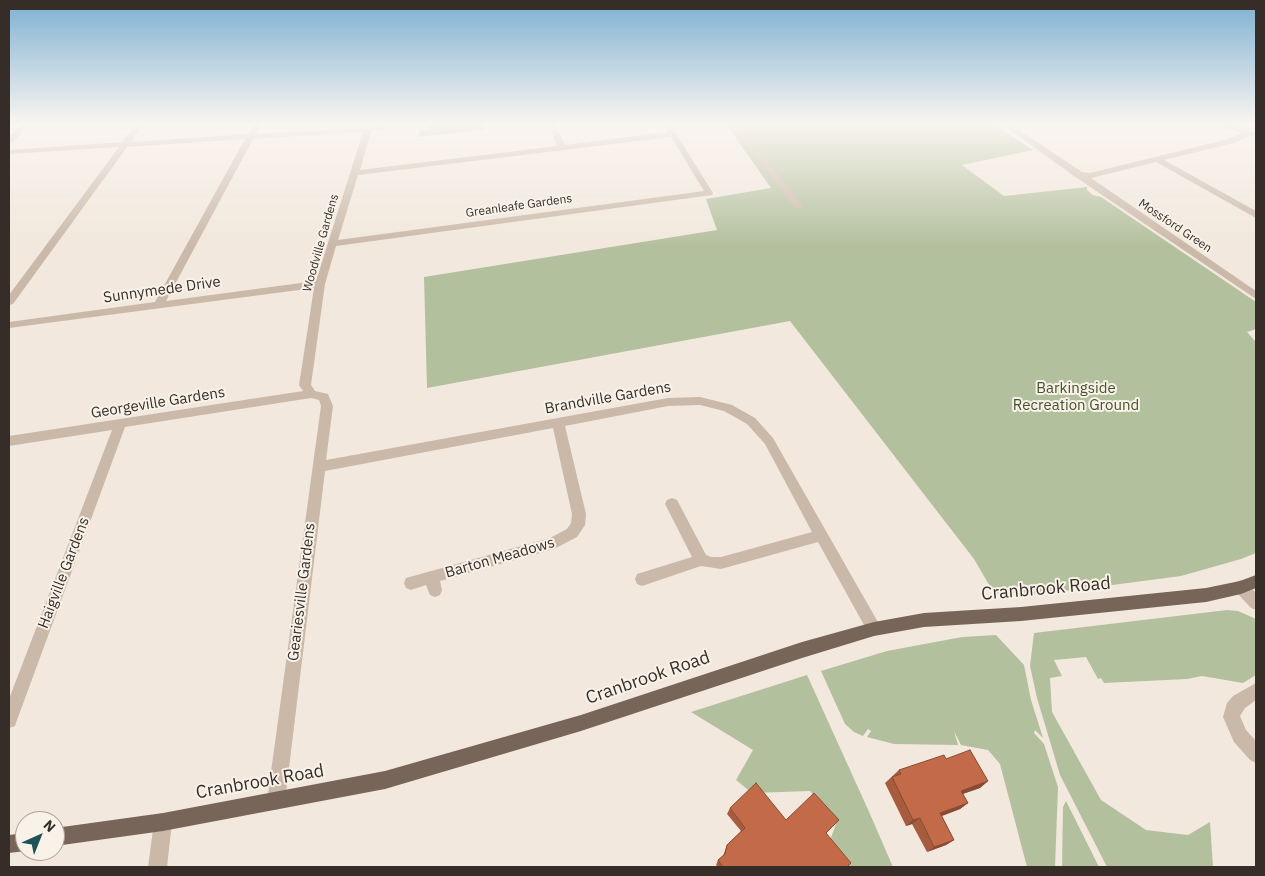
<!DOCTYPE html>
<style>
body{margin:0}
#map{position:relative;width:1265px;height:876px;overflow:hidden;background:#f2e8dd;font-family:"IBM Plex Sans",sans-serif}
canvas{display:block}
.frame{position:absolute;inset:0;border:10px solid #372d28;pointer-events:none}
.north{position:absolute;left:15px;top:811px;width:50px;height:50px;box-sizing:border-box;background:#f9f2e9;border:1px solid #aba39c;border-radius:50%;rotate:44deg;font-size:14px;font-weight:700;line-height:20px;text-align:center;color:#372d28}
.north::after{content:'';display:block;margin:auto;width:18px;height:22px;background:#1f5257;clip-path:polygon(50% 0,100% 100%,50% 72%,0 100%)}
</style>
<div id="map">
<canvas width="1265" height="876"></canvas>
<div class="frame"></div>
<div class="north">N</div>
</div>
<script>
const ctx = document.querySelector('canvas').getContext('2d');
ctx.lineJoin = 'round';
function fillPath(path, color) { ctx.fillStyle = color; ctx.fill(path, 'evenodd'); }
const toPath = rows => new Path2D(rows.map(r => 'M' + r).join(''));
function stroke(path, color, width, dash) { ctx.strokeStyle = color; ctx.lineWidth = width; ctx.lineCap = dash ? 'butt' : 'round'; ctx.setLineDash(dash || []); ctx.stroke(path); }
function write(font, color, halo, rows, align = 'center') {
  ctx.font = font + ' "IBM Plex Sans",sans-serif'; ctx.lineWidth = 4; ctx.setLineDash([]); ctx.textBaseline = 'middle'; ctx.strokeStyle = halo; ctx.fillStyle = color; for (const [text, x, y, turn = 0] of rows) {
    ctx.save(); ctx.translate(x, y); ctx.rotate((+turn || 0) * Math.PI / 180); ctx.textAlign = isNaN(turn) ? turn : align; if (halo) ctx.strokeText(text, 0, 0); ctx.fillText(text, 0, 0); ctx.restore();
  }
}
const green = toPath([
 [425,124,482,124,483,130,419,137,420,130,428,129],
 [726,124,993,124,1033,150,962,165,1004,196,1087,187,1087,190,1093,195,1101,197,1256,302,1256,329,1247,332,1256,342,1256,553,1241,559,1181,576,1082,589,1000,597,999,594,995,595,974,559,790,321,427,388,424,277,717,230,706,199,771,188],
 [1227,610,1238,611,1256,619,1256,675,1243,683,1202,676,1187,679,1104,683,1101,678,1098,679,1086,657,1054,660,1062,676,1050,678,1052,712,1101,800,1146,830,1188,835,1210,822,1213,867,1107,867,1060,775,1037,698,1030,666,1034,633],
 [996,635,1024,665,1031,700,1043,738,1035,730,1034,733,1044,744,1058,787,1055,867,1027,867,1000,764,988,750,961,745,954,731,958,745,894,744,867,737,871,731,868,729,863,736,854,732,845,724,821,671,887,651,962,637],
 [807,675,870,814,893,867,845,867,829,843,836,824,810,791,752,793,736,780,753,750,691,712],
 [1066,801,1099,867,1062,867,1063,807]
]);
const minor = toPath([
 [22,124,30,124,12,143,9,143,9,137,22,124],
 [136,124,144,124,131,142,248,134,254,124,261,124,256,134,385,126,385,130,371,131,360,170,557,146,549,124,555,124,565,145,668,132,663,124,670,124,713,193,712,195,336,246,325,284,311,385,315,391,328,394,333,406,326,460,668,398,700,397,732,405,755,418,773,438,879,624,882,629,879,634,874,636,869,634,818,542,721,569,701,566,642,586,637,584,635,579,637,574,692,557,665,504,667,500,672,498,677,500,706,555,711,557,721,557,812,532,765,444,747,424,724,411,700,405,668,406,565,426,586,514,585,525,577,537,554,549,440,581,442,590,440,595,435,597,430,595,426,585,411,590,406,588,404,583,406,578,550,538,567,529,571,523,572,514,553,428,325,471,285,801,282,807,276,810,270,807,267,801,321,406,319,400,311,398,125,427,17,720,15,726,9,728,9,699,112,430,9,446,9,436,303,391,299,385,314,288,9,328,9,322,155,302,245,139,127,147,13,304,9,305,9,295,119,147,9,154,9,150,122,142,136,124],
 [363,132,316,281,166,301,253,139,363,132],
 [671,137,704,191,338,240,358,175,671,137],
 [731,124,738,124,802,205,802,209,796,209,731,124],
 [1002,124,1010,124,1082,172,1090,173,1228,139,1241,133,1219,126,1219,124,1228,124,1256,133,1256,137,1249,136,1234,143,1164,160,1256,211,1256,218,1156,162,1091,178,1256,291,1256,299,1074,176,1002,124],
 [1241,580,1246,582,1256,593,1256,610,1251,608,1236,592,1234,587,1236,582,1241,580],
 [1256,683,1256,700,1245,708,1240,716,1246,730,1256,741,1256,763,1250,760,1234,742,1223,717,1227,703,1233,696,1256,683],
 [163,813,170,815,172,822,167,867,148,867,154,822,156,815,163,813]
]);
const major = toPath([
 [1256,575,1256,588,1241,594,1206,602,1021,621,924,627,874,636,802,658,581,731,385,789,163,831,55,846,55,828,163,813,385,771,581,715,802,642,874,622,924,613,1021,607,1206,588,1240,581,1256,575],
 [25,833,26,851,9,853,9,835,25,833]
]);
const wall = toPath([
 [946,759,988,781,980,788,963,794,968,803,960,809,942,816,954,840,946,845,927,852,912,824,906,826,885,783,899,770],
 [730,808,786,820,826,834,847,867,718,867,716,865,718,860,723,856,727,845,741,831,727,814]
]);
const shadedWall = toPath([
 [988,781,980,788,953,797,961,791],
 [968,803,960,809,933,819,940,813],
 [920,818,912,824,906,826,913,820],
 [954,840,946,845,927,852,934,847]
]);
const building = toPath([
 [970,750,988,781,961,791,968,803,940,813,954,840,934,847,920,818,913,820,892,777,901,774,899,770,944,755,946,759,970,750],
 [756,783,786,820,814,793,839,820,826,833,851,863,847,867,723,867,718,860,725,854,727,845,745,828,730,808,756,783]
]);
const farStreetnames = [
 ["Greanleafe Gardens",519,206,-8],
 ["Mossford Green",1175,226,34],
 ["Woodville Gardens",321,243,-74]
];
const streetNames = [
 ["Sunnymede Drive",162,290,-8],
 ["Brandville Gardens",608,398,-10],
 ["Georgeville Gardens",158,403,-9],
 ["Barton Meadows",500,558,-16],
 ["Haigville Gardens",64,573,-69],
 ["Geariesville Gardens",302,592,-83]
];
const parkNames = [
 ["Barkingside",1076,389],
 ["Recreation Ground",1076,406]
];
const nearStreetnames = [
 ["Cranbrook Road",1046,589,-5],
 ["Cranbrook Road",648,678,-19],
 ["Cranbrook Road",260,782,-10]
];
fillPath(green, '#b3c09d');
fillPath(minor, '#cab9a9');
fillPath(major, '#78655a');
fillPath(wall, '#a85c3f');
fillPath(shadedWall, '#884b33');
fillPath(building, '#c36b49');
stroke(building, '#884b33', 1);
const sky = ctx.createLinearGradient(0, 0, 0, 246);
sky.addColorStop(0, '#7db0d1');
sky.addColorStop(0.5, '#f9f5f0');
sky.addColorStop(1, '#f9f5f000');
ctx.fillStyle = sky;
ctx.fillRect(0, 0, 1265, 246);
write('12px', '#372d28', '#f9f2e9', farStreetnames);
write('15px', '#372d28', '#f9f2e9', streetNames);
write('15px', '#44542d', '#f9f2e9', parkNames);
write('18px', '#372d28', '#f9f2e9', nearStreetnames);
</script>
